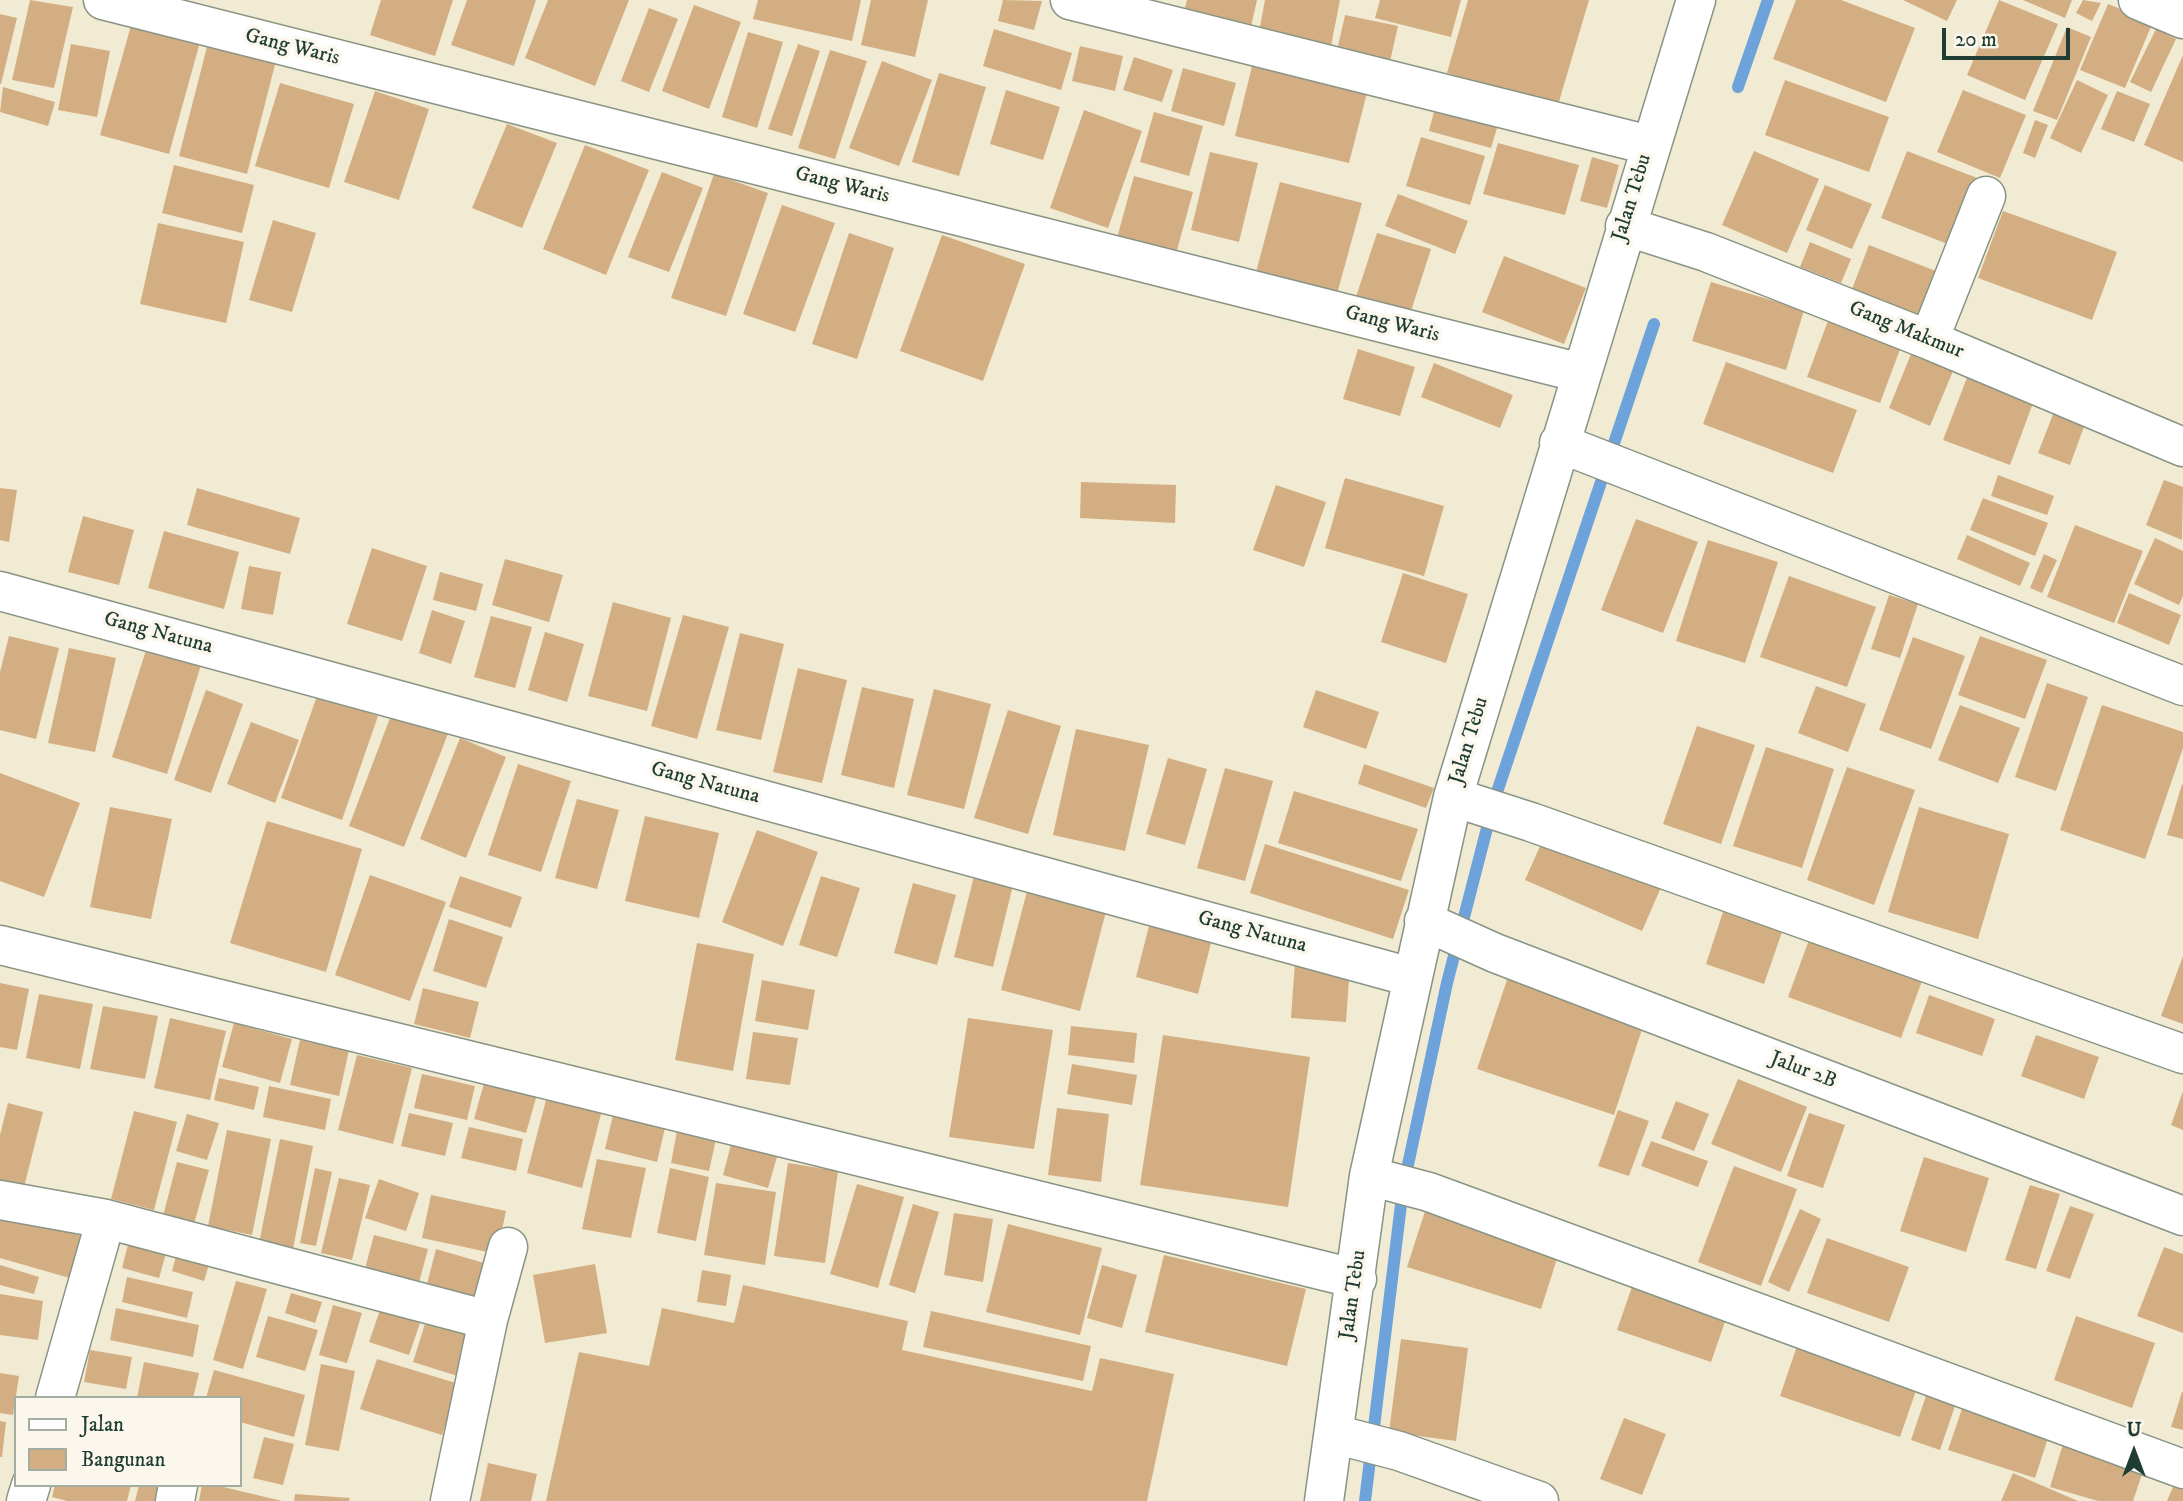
<!DOCTYPE html>
<style>
body{margin:0}
#map{position:relative;width:2183px;height:1501px;overflow:hidden;background:#f1ebd3;font-family:"IM FELL DW Pica",serif}
canvas{display:block}
.legend{position:absolute;left:14px;top:1396px;width:228px;height:91px;box-sizing:border-box;background:#fbf7ec;border:2px solid #a3ada2;margin:0;padding:9px 12px;list-style:none;font-size:21px;color:#1f3d34}
.legend li{display:flex;align-items:center;gap:14px;height:35px}
.legend b{width:35px;border:2px solid #a3ada2}
.north{position:absolute;left:2099px;top:1417px;width:70px;height:70px;-webkit-text-stroke:5px #fbf7ec;paint-order:stroke;rotate:0deg;font-size:19px;font-weight:700;line-height:28px;text-align:center;color:#1f3d34}
.north::after{content:'';display:block;margin:auto;width:24px;height:32px;background:#1f3d34;clip-path:polygon(50% 0,100% 100%,50% 72%,0 100%)}
.scale{position:absolute;left:1942px;top:28px;width:128px;height:32px;box-sizing:border-box;border:4px solid #1f3d34;border-top:0;padding-left:9px;font-size:21px;line-height:24px;white-space:nowrap;color:#1f3d34;-webkit-text-stroke:5px #fbf7ec;paint-order:stroke}
</style>
<div id="map">
<canvas width="2183" height="1501"></canvas>
<ul class="legend">
<li><b style="height:9px;background:#fff"></b>Jalan</li>
<li><b style="height:19px;background:#d3ae83"></b>Bangunan</li>
</ul>
<div class="north">U</div>
<div class="scale">20 m</div>
</div>
<script>
const ctx = document.querySelector('canvas').getContext('2d');
ctx.lineJoin = 'round';
const toPath = rows => new Path2D(rows.map(r => 'M' + r).join(''));
function stroke(path, color, width, dash) { ctx.strokeStyle = color; ctx.lineWidth = width; ctx.lineCap = dash ? 'butt' : 'round'; ctx.setLineDash(dash || []); ctx.stroke(path); }
function fillPath(path, color) { ctx.fillStyle = color; ctx.fill(path, 'evenodd'); }
function write(font, color, halo, rows, align = 'center') {
  ctx.font = font + ' "IM FELL DW Pica",serif'; ctx.lineWidth = 7; ctx.setLineDash([]); ctx.textBaseline = 'middle'; ctx.strokeStyle = halo; ctx.fillStyle = color; for (const [text, x, y, turn = 0] of rows) {
    ctx.save(); ctx.translate(x, y); ctx.rotate((+turn || 0) * Math.PI / 180); ctx.textAlign = isNaN(turn) ? turn : align; if (halo) ctx.strokeText(text, 0, 0); ctx.fillText(text, 0, 0); ctx.restore();
  }
}
const stream = toPath([
 [1738,87,1768,0],
 [1365,1501,1403,1188,1447,983,1494,801,1654,324]
]);
const building = toPath([
 [30,0,73,7,54,88,12,80],
 [381,0,453,0,435,56,370,35],
 [467,0,536,0,514,66,451,45],
 [548,0,629,0,595,86,525,58],
 [758,0,861,0,852,41,753,19],
 [871,0,928,0,915,57,861,45],
 [1003,0,1042,1,1034,30,998,21],
 [1187,0,1257,0,1249,35,1182,20],
 [1265,0,1340,0,1330,51,1258,37],
 [1380,0,1461,0,1451,37,1375,18],
 [1468,0,1589,0,1558,105,1447,73],
 [1796,0,1841,0,1915,28,1886,102,1773,59],
 [1903,0,1957,0,1947,21],
 [1999,0,2058,24,2025,100,1967,75],
 [2023,0,2072,0,2065,18],
 [2083,0,2101,3,2092,21,2076,13],
 [2108,4,2153,22,2125,88,2080,70],
 [694,5,741,22,709,109,662,91],
 [649,8,678,19,649,92,621,81],
 [0,14,17,18,1,84,0,84],
 [1345,15,1398,26,1389,66,1336,55],
 [132,22,200,42,169,154,100,135],
 [2067,27,2091,37,2057,120,2033,111],
 [994,29,1072,53,1061,90,983,66],
 [2156,29,2176,39,2151,92,2130,82],
 [748,32,783,42,757,128,722,117],
 [210,35,278,53,247,174,179,156],
 [71,44,110,51,97,117,58,110],
 [798,44,820,51,792,136,768,129],
 [1080,46,1123,56,1115,91,1072,81],
 [830,50,867,61,835,159,798,148],
 [2183,55,2183,162,2144,145],
 [1134,57,1173,70,1162,102,1123,90],
 [1254,58,1369,85,1349,163,1235,136],
 [882,61,932,80,899,166,849,148],
 [1183,68,1236,83,1224,126,1171,111],
 [939,73,986,87,959,176,912,162],
 [1785,80,1889,117,1869,172,1765,135],
 [2077,80,2108,95,2081,153,2050,138],
 [280,83,354,104,329,188,255,166],
 [3,87,55,102,48,126,0,112],
 [1006,90,1060,107,1043,160,990,144],
 [1963,90,2026,115,2000,178,1937,152],
 [375,91,429,109,399,200,344,182],
 [2117,91,2150,104,2134,142,2101,129],
 [1437,100,1500,118,1491,148,1429,131],
 [1084,110,1142,131,1108,228,1050,208],
 [1154,112,1203,126,1189,176,1140,162],
 [2035,120,2048,125,2035,158,2023,153],
 [507,124,557,143,522,228,472,208],
 [1421,137,1485,156,1470,205,1406,186],
 [1498,143,1579,165,1565,215,1483,194],
 [585,145,649,170,606,275,543,249],
 [1754,151,1819,179,1787,253,1722,225],
 [1907,151,1985,181,1958,248,1881,218],
 [1210,152,1258,163,1239,242,1191,230],
 [1592,157,1619,165,1607,208,1580,201],
 [174,165,254,185,242,233,162,213],
 [662,172,703,188,669,272,628,257],
 [714,174,768,193,726,316,671,298],
 [1134,176,1193,192,1174,261,1115,245],
 [1280,182,1362,203,1337,294,1256,272],
 [1825,185,1872,204,1852,249,1806,230],
 [1398,194,1468,221,1455,254,1385,226],
 [782,205,835,223,795,332,743,314],
 [2003,211,2117,252,2092,320,1978,278],
 [273,220,316,233,292,312,249,300],
 [158,223,244,242,226,323,140,304],
 [849,233,894,248,857,359,812,344],
 [1377,233,1431,249,1409,317,1355,300],
 [942,235,1025,264,983,381,900,351],
 [1810,242,1851,259,1841,283,1800,267],
 [1869,245,1946,275,1927,320,1852,289],
 [1504,256,1586,288,1564,344,1482,312],
 [1711,282,1804,310,1786,370,1692,341],
 [1832,310,1905,336,1880,403,1807,377],
 [1916,342,1958,359,1930,426,1889,408],
 [1358,349,1415,367,1400,416,1343,399],
 [1726,362,1857,410,1833,473,1703,424],
 [1434,363,1513,395,1500,428,1421,397],
 [1970,370,2036,395,2010,465,1943,440],
 [2057,404,2088,416,2070,465,2038,453],
 [1998,475,2054,496,2047,515,1991,496],
 [1345,478,1444,506,1424,576,1325,548],
 [2164,480,2183,487,2182,540,2146,525],
 [1081,482,1176,485,1175,523,1080,518],
 [1276,485,1326,502,1304,567,1253,550],
 [0,488,17,490,9,542,0,540],
 [197,488,300,518,290,554,187,525],
 [1983,498,2048,523,2035,556,1970,530],
 [83,516,134,530,119,585,68,572],
 [1636,519,1698,542,1663,633,1601,610],
 [2075,525,2143,551,2114,623,2047,597],
 [164,531,239,552,224,609,148,588],
 [1967,535,2030,563,2020,586,1957,559],
 [2155,538,2183,551,2183,596,2179,605,2134,584],
 [1708,540,1778,562,1745,663,1676,641],
 [372,548,427,566,402,641,347,624],
 [2044,554,2057,560,2042,593,2030,588],
 [505,559,563,575,549,622,492,605],
 [249,566,281,572,273,615,241,609],
 [440,572,483,584,476,611,433,600],
 [1403,573,1468,594,1446,663,1381,642],
 [1789,576,1876,607,1847,687,1760,657],
 [2129,593,2181,615,2169,645,2117,623],
 [1889,595,1918,604,1900,658,1871,649],
 [613,602,671,618,647,711,588,696],
 [432,610,465,621,451,664,419,653],
 [683,615,729,627,697,739,651,726],
 [491,616,532,627,515,688,474,677],
 [545,632,584,644,567,702,528,690],
 [740,633,784,644,761,740,716,730],
 [9,636,59,648,36,739,0,730,0,672],
 [1980,636,2047,660,2025,719,1958,695],
 [1913,637,1965,656,1931,749,1879,730],
 [147,647,201,665,167,774,112,757],
 [69,648,116,658,95,752,48,743],
 [798,668,847,680,822,783,773,772],
 [2047,683,2088,697,2056,791,2015,777],
 [1816,686,1866,704,1848,752,1798,733],
 [862,687,914,699,894,788,841,775],
 [934,689,991,704,964,809,907,795],
 [206,690,243,704,211,793,174,780],
 [1316,690,1379,712,1366,749,1303,727],
 [317,696,378,716,342,820,281,798],
 [1960,705,2020,728,1998,783,1938,760],
 [2102,705,2183,732,2183,748,2145,859,2060,830],
 [393,710,449,731,404,847,349,826],
 [1008,710,1061,726,1028,834,974,818],
 [251,722,299,740,275,803,227,784],
 [1697,726,1755,745,1721,844,1663,824],
 [1076,729,1149,745,1125,851,1053,835],
 [460,738,506,757,466,858,420,839],
 [1766,747,1834,769,1802,868,1733,846],
 [1168,758,1207,769,1185,845,1146,834],
 [518,764,571,781,541,872,488,855],
 [1364,764,1434,788,1426,808,1358,784],
 [1847,767,1915,790,1874,905,1807,880],
 [1225,768,1273,781,1245,881,1197,868],
 [0,773,80,803,44,897,0,881],
 [2182,784,2183,785,2183,839,2167,835],
 [1294,791,1418,829,1401,881,1278,843],
 [577,799,619,810,597,889,555,878],
 [110,807,172,819,151,919,90,907],
 [1919,807,2009,834,1978,939,1888,912],
 [645,816,719,833,699,918,625,901],
 [267,821,362,849,326,972,230,943],
 [757,830,818,852,783,946,722,922],
 [1545,835,1662,885,1642,931,1525,880],
 [1265,844,1409,890,1393,939,1250,893],
 [370,875,446,902,410,1001,335,975],
 [460,876,522,897,511,928,449,907],
 [821,876,860,888,837,957,799,945],
 [974,876,1013,885,993,967,954,957],
 [1030,880,1109,900,1080,1011,1001,990],
 [913,883,956,895,937,965,894,953],
 [1723,912,1782,932,1764,984,1706,964],
 [449,919,503,937,486,988,433,971],
 [1150,922,1212,939,1198,994,1136,977],
 [1809,940,1922,981,1901,1038,1788,997],
 [697,943,754,954,733,1071,675,1060],
 [2183,956,2183,1024,2161,1016],
 [1295,961,1350,965,1346,1022,1291,1018],
 [1508,977,1644,1023,1614,1115,1477,1069],
 [762,980,815,990,808,1030,755,1021],
 [0,983,29,989,17,1050,0,1047],
 [423,988,479,1002,470,1038,414,1024],
 [39,994,93,1004,80,1069,26,1058],
 [1929,995,1995,1019,1982,1056,1916,1033],
 [103,1006,158,1016,145,1079,90,1069],
 [170,1018,226,1031,210,1100,154,1088],
 [968,1018,1053,1030,1034,1149,949,1137],
 [234,1023,292,1039,280,1083,222,1067],
 [1071,1026,1137,1033,1134,1063,1068,1055],
 [753,1032,798,1038,790,1085,746,1079],
 [1163,1035,1310,1057,1288,1207,1140,1185],
 [2036,1035,2099,1057,2084,1099,2021,1076],
 [300,1040,349,1050,339,1096,290,1085],
 [357,1055,412,1068,393,1144,338,1130],
 [1072,1064,1137,1075,1132,1105,1067,1094],
 [422,1074,475,1086,467,1120,414,1108],
 [486,1076,538,1091,526,1133,474,1119],
 [219,1078,259,1087,254,1110,214,1100],
 [1738,1079,1807,1107,1781,1172,1711,1144],
 [269,1086,331,1099,325,1130,263,1117],
 [2183,1091,2183,1130,2171,1125],
 [547,1096,602,1110,582,1188,527,1173],
 [1676,1101,1709,1114,1694,1151,1661,1138],
 [8,1103,43,1112,24,1187,0,1181,0,1135],
 [1057,1108,1109,1114,1101,1182,1048,1175],
 [1618,1110,1649,1121,1629,1176,1598,1166],
 [134,1111,177,1122,154,1210,111,1199],
 [409,1113,453,1123,445,1156,401,1146],
 [1809,1113,1845,1125,1823,1188,1787,1176],
 [187,1114,219,1123,207,1160,176,1151],
 [613,1115,665,1128,657,1162,605,1149],
 [469,1127,523,1139,516,1171,461,1158],
 [227,1130,271,1139,252,1235,208,1226],
 [677,1131,716,1139,709,1171,671,1163],
 [733,1137,779,1150,768,1188,723,1175],
 [280,1139,313,1146,293,1249,259,1243],
 [1651,1141,1708,1161,1698,1187,1641,1166],
 [1924,1157,1989,1178,1966,1252,1900,1231],
 [597,1159,646,1168,631,1238,582,1229],
 [177,1162,209,1170,194,1224,163,1216],
 [788,1163,838,1171,825,1263,774,1256],
 [1734,1166,1797,1189,1761,1286,1698,1262],
 [315,1168,332,1172,316,1246,300,1243],
 [670,1168,709,1177,696,1241,657,1233],
 [339,1178,370,1185,352,1260,321,1253],
 [379,1179,419,1193,406,1231,365,1218],
 [716,1183,776,1192,765,1265,704,1255],
 [857,1184,904,1197,878,1288,830,1274],
 [2030,1185,2060,1194,2036,1269,2005,1260],
 [431,1195,506,1211,497,1254,422,1238],
 [1428,1202,1562,1243,1541,1309,1407,1267],
 [913,1204,939,1212,915,1293,889,1285],
 [2070,1206,2094,1214,2070,1279,2046,1271],
 [1800,1209,1821,1219,1789,1292,1768,1282],
 [0,1213,85,1237,73,1279,0,1258],
 [954,1213,993,1219,983,1282,944,1275],
 [1008,1224,1102,1248,1080,1335,986,1312],
 [131,1233,169,1243,159,1278,122,1268],
 [374,1235,428,1249,417,1290,363,1276],
 [1827,1238,1909,1267,1889,1322,1807,1293],
 [2164,1247,2183,1254,2183,1333,2137,1316],
 [178,1248,211,1258,204,1281,172,1271],
 [436,1249,491,1265,478,1311,424,1296],
 [1164,1255,1306,1289,1287,1366,1145,1332],
 [595,1264,607,1333,545,1343,533,1275],
 [0,1265,39,1277,34,1294,0,1285],
 [1102,1265,1137,1275,1122,1328,1087,1318],
 [702,1270,731,1275,726,1306,697,1302],
 [127,1277,193,1292,187,1318,122,1302],
 [236,1281,267,1289,243,1369,213,1360],
 [1633,1284,1727,1316,1711,1362,1617,1330],
 [743,1285,908,1321,902,1350,1092,1391,1100,1358,1174,1374,1147,1501,546,1501,579,1352,649,1366,662,1308,734,1323],
 [291,1293,322,1302,315,1323,285,1313],
 [0,1294,43,1301,38,1340,0,1335],
 [333,1305,362,1313,347,1363,319,1355],
 [116,1308,199,1325,193,1357,110,1340],
 [380,1310,420,1323,409,1355,369,1342],
 [429,1311,480,1327,464,1378,413,1362],
 [931,1311,1091,1346,1083,1381,923,1347],
 [268,1316,318,1330,305,1371,256,1357],
 [2076,1316,2155,1343,2132,1408,2054,1380],
 [1800,1337,1920,1379,1900,1437,1780,1396],
 [1401,1339,1468,1348,1456,1441,1389,1432],
 [90,1350,132,1357,126,1389,84,1382],
 [377,1359,459,1384,442,1435,360,1409],
 [144,1362,199,1373,193,1398,137,1398],
 [321,1364,355,1371,339,1451,305,1445],
 [214,1370,305,1395,294,1437,240,1422,240,1398,206,1398],
 [0,1373,19,1376,13,1415,0,1413],
 [1929,1387,1958,1397,1940,1450,1911,1440],
 [2182,1392,2183,1392,2183,1430,2171,1427],
 [1964,1403,2050,1432,2035,1478,1948,1450],
 [1624,1418,1666,1434,1642,1495,1600,1479],
 [0,1421,6,1422,2,1457,0,1457],
 [264,1437,294,1444,283,1485,253,1478],
 [2063,1444,2144,1468,2133,1501,2098,1501,2050,1487],
 [488,1463,537,1474,531,1501,480,1501],
 [2013,1473,2078,1501,2001,1501],
 [2176,1480,2183,1483,2183,1501,2167,1501],
 [55,1485,131,1485,127,1501,67,1501,52,1497],
 [139,1485,178,1485,174,1501,135,1501],
 [202,1485,215,1485,282,1501,199,1501],
 [295,1494,350,1498,349,1501,294,1501]
]);
const street = toPath([
 [103,0,1581,373],
 [1070,0,1649,145],
 [2138,0,2183,19],
 [1625,226,1706,252,1929,340,2183,447],
 [1929,340,1986,196],
 [1559,443,2183,686],
 [0,591,1411,977],
 [1453,797,1531,822,2183,1054],
 [1424,921,1495,953,2183,1216],
 [0,945,1357,1279],
 [1369,1176,1429,1192,2183,1469],
 [0,1200,106,1219,488,1320],
 [55,1398,106,1219],
 [1334,1434,1399,1451,1539,1501],
 [26,1501,31,1485],
 [175,1501,178,1485],
 [450,1501,488,1320,508,1247],
 [1324,1501,1369,1176,1453,797,1696,0]
]);
const streetNames = [
 ["Gang Waris",292,48,14],
 ["Gang Waris",842,186,14],
 ["Jalan Tebu",1633,198,-73],
 ["Gang Waris",1392,325,14],
 ["Gang Makmur",1906,331,22],
 ["Gang Natuna",158,634,15],
 ["Jalan Tebu",1470,741,-73],
 ["Gang Natuna",705,784,15],
 ["Gang Natuna",1252,933,15],
 ["Jalur 2B",1803,1071,21],
 ["Jalan Tebu",1354,1295,-82]
];
stroke(stream, '#6ea2db', 12);
fillPath(building, '#d3ae83');
stroke(street, '#889484', 41);
stroke(street, '#fff', 38);
write('21px', '#1f3d34', '#fbf7ec', streetNames);
</script>
